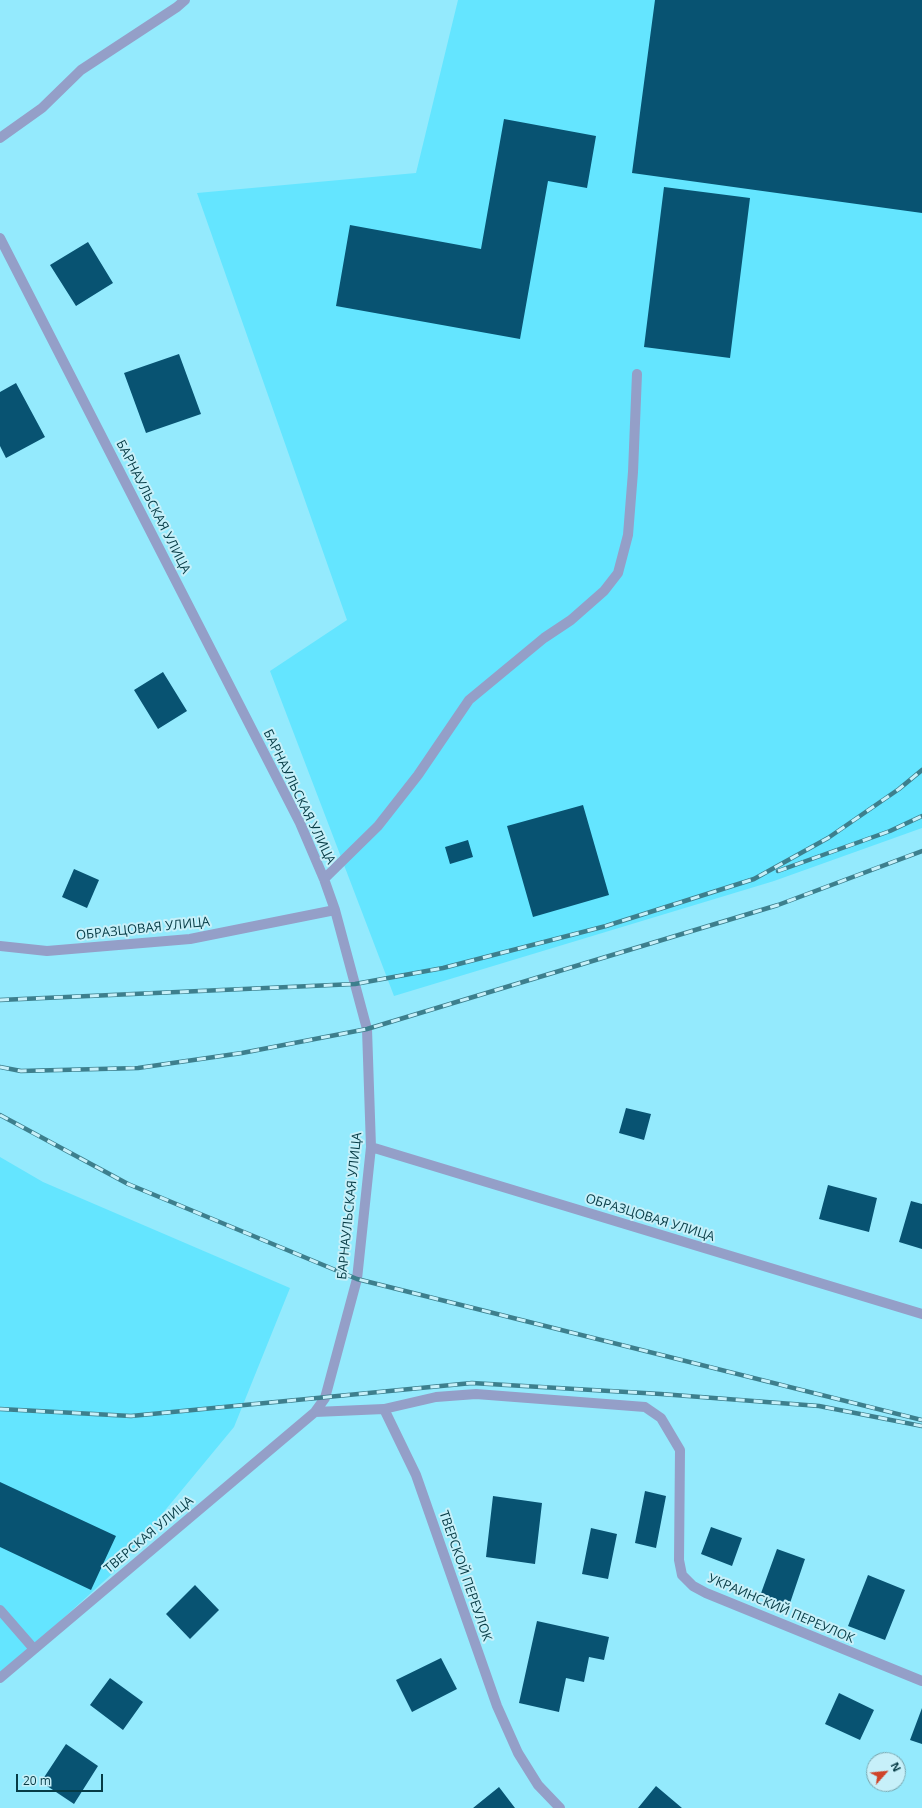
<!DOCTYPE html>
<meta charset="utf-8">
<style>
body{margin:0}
#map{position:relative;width:922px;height:1808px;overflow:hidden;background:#94eafd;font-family:"Open Sans",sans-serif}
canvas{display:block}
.north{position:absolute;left:866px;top:1752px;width:40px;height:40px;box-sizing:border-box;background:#c7f0f9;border:1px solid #7aa8b1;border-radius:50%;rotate:63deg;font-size:11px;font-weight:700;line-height:16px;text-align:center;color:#063b45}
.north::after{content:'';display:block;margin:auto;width:14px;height:18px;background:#cf4429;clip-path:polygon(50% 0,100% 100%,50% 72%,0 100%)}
.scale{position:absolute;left:16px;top:1774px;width:87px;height:18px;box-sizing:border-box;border:2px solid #063b45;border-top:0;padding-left:5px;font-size:12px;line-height:14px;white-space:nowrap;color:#063b45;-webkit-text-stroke:3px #c7f0f9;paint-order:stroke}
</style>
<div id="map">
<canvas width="922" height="1808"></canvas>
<div class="north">N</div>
<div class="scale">20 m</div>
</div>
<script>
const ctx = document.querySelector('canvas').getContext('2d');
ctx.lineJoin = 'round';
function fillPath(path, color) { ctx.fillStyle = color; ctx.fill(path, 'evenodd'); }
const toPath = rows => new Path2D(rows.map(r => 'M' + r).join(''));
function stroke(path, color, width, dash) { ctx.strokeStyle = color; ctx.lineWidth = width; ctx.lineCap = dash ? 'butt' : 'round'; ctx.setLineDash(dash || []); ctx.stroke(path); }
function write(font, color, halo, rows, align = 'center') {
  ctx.font = font + ' "Open Sans",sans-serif'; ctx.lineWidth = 4; ctx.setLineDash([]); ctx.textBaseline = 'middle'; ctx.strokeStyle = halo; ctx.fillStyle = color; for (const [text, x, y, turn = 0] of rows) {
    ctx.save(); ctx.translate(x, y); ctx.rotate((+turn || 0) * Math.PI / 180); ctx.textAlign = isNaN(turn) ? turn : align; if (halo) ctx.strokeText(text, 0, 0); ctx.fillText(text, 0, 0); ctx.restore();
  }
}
const built = toPath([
 [458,0,922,0,922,828,774,881,394,996,270,671,347,620,197,193,416,173],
 [0,1157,43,1182,290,1288,234,1427,114,1572,0,1676]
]);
const building = toPath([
 [655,0,922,0,922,213,632,173],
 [504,119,596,136,587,188,548,181,520,339,336,306,350,225,481,249],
 [664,187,750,198,730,358,644,347],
 [88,242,113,283,76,306,50,265],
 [179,354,201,414,146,433,124,373],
 [16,383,45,437,6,458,0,446,0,392],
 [163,672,187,711,158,729,134,690],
 [583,805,609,895,533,917,507,826],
 [468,840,473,857,450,864,445,847],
 [74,869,99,880,87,908,62,897],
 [626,1108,651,1114,644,1140,619,1133],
 [828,1185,877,1198,869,1232,819,1219],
 [911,1201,922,1204,922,1249,899,1242],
 [0,1482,116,1536,91,1590,0,1547],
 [645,1491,666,1496,656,1548,635,1543],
 [493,1496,542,1503,535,1564,486,1557],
 [711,1527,742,1538,732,1566,701,1554],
 [591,1528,617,1534,608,1579,582,1574],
 [777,1549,805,1559,789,1606,760,1596],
 [868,1575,905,1590,885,1640,848,1626],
 [195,1585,219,1610,190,1639,166,1614],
 [537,1621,609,1637,604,1660,589,1657,584,1682,566,1678,559,1712,519,1703],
 [441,1658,457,1689,412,1712,396,1680],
 [110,1678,143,1702,123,1730,90,1705],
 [839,1693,874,1710,860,1740,825,1724],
 [922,1708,922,1744,910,1740],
 [66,1744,98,1766,74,1804,41,1782],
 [656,1786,682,1808,638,1808],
 [499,1787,515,1808,473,1808]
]);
const minor = toPath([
 [0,138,42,108,81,70,177,7,185,0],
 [0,238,300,823,324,879,335,910,367,1029,371,1147,357,1279,325,1398,315,1412,0,1678],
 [324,879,378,826,418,775,469,700,544,638,571,620,604,591,618,573,628,535,633,472,637,374],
 [0,946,47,951,190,939,335,910],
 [371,1147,922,1314],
 [384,1409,436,1397,476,1394,645,1407,661,1418,680,1450,679,1560,682,1575,693,1586,706,1593,922,1681],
 [315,1412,384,1409,416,1475,497,1706,518,1753,538,1785,560,1808],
 [0,1610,34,1649]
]);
const rail = toPath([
 [778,871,890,831,922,816],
 [0,1000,355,984,443,968,606,926,754,879,828,838,899,789,922,770],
 [0,1067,21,1071,138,1068,242,1053,367,1029,778,905,922,851],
 [0,1115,128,1184,357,1279,922,1420],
 [0,1409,131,1416,472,1383,661,1394,819,1406,922,1426]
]);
const streetNames = [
 ["БАРНАУЛЬСКАЯ УЛИЦА",153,507,63],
 ["БАРНАУЛЬСКАЯ УЛИЦА",299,797,64],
 ["ОБРАЗЦОВАЯ УЛИЦА",143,929,-6],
 ["БАРНАУЛЬСКАЯ УЛИЦА",350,1206,-84],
 ["ОБРАЗЦОВАЯ УЛИЦА",650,1218,17],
 ["ТВЕРСКАЯ УЛИЦА",149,1535,-40],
 ["ТВЕРСКОЙ ПЕРЕУЛОК",465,1576,71],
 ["УКРАИНСКИЙ ПЕРЕУЛОК",781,1609,23]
];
fillPath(built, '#64e5ff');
fillPath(building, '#085372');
stroke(minor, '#949fc8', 10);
stroke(rail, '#3d7f8d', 4.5);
stroke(rail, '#c7f0f9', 3, [9]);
write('13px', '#063b45', '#c7f0f9', streetNames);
</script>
